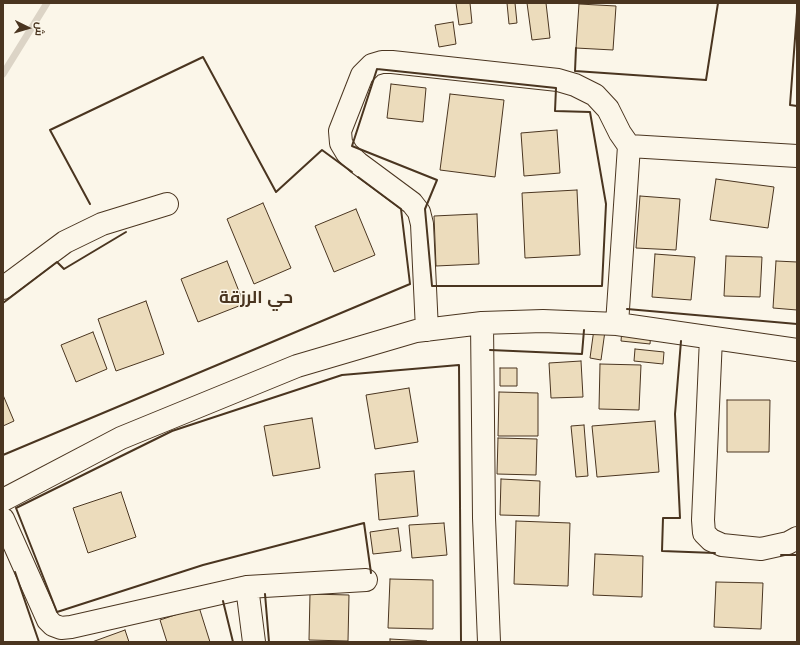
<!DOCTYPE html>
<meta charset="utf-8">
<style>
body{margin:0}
#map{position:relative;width:800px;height:645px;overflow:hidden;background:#fbf6e9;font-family:Helvetica,Cairo,sans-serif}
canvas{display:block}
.frame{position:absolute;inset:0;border:4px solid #4a3520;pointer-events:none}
.north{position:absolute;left:8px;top:8px;width:40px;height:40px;-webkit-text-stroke:3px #fbf6e9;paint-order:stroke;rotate:95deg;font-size:11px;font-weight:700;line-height:16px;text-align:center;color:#4a3520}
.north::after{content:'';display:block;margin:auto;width:14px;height:18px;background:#4a3520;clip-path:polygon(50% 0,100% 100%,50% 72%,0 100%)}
</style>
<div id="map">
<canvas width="800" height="645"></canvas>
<div class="frame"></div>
<div class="north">ش</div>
</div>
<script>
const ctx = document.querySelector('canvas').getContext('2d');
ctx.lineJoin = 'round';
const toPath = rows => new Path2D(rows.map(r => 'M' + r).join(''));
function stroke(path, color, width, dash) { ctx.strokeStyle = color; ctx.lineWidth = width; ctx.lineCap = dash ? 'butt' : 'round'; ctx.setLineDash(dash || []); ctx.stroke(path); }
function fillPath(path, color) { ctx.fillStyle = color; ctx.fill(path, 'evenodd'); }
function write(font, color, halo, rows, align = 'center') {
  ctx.font = font + ' Helvetica,Cairo,sans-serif'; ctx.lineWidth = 3; ctx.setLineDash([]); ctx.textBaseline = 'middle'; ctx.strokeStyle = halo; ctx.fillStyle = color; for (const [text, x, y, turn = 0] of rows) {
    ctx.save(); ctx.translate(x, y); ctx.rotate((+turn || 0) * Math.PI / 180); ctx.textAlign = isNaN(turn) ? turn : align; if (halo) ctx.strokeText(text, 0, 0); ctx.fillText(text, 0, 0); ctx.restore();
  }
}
const stream = toPath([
 [3,74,47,3]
]);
const building = toPath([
 [456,3,470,3,472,23,459,25,456,3],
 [507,3,515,3,517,23,509,24,507,3],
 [527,3,546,3,550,38,532,40,527,3],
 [579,4,616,6,613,50,576,48,579,4],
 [453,22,456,44,439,47,435,25,453,22],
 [391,84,426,88,423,122,387,118,391,84],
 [450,94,504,100,495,177,440,170,450,94],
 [557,130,560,173,524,176,521,133,557,130],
 [716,179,774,187,768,228,710,220,716,179],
 [577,190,580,255,525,258,522,193,577,190],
 [640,196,680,199,676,250,636,248,640,196],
 [263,203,291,268,254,284,227,219,263,203],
 [356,209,375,255,334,272,315,226,356,209],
 [477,214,479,264,436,266,434,216,477,214],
 [655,254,695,257,691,300,652,297,655,254],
 [726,256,762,257,760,297,724,296,726,256],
 [227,261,244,304,198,322,181,279,227,261],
 [776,261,797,262,797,310,773,308,776,261],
 [146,301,164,354,116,371,98,319,146,301],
 [594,329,605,331,601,360,590,358,594,329],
 [622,329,651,332,650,344,621,341,622,329],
 [93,332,107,369,76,382,61,345,93,332],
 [635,349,664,352,663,364,634,361,635,349],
 [581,361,583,397,551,398,549,363,581,361],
 [600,364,641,365,639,410,599,409,600,364],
 [500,368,517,368,517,386,500,386,500,368],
 [409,388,418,442,375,449,366,395,409,388],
 [499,392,538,393,538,436,498,436,499,392],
 [3,395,14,421,3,426,3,395],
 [727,400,770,400,769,452,727,452,727,400],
 [312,418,320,468,273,476,264,426,312,418],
 [655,421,659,472,597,477,592,426,655,421],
 [584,425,588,476,576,477,571,426,584,425],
 [498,438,537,439,536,475,497,474,498,438],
 [414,471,418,516,379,520,375,474,414,471],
 [501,479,540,481,539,516,500,515,501,479],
 [121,492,136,537,88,553,73,508,121,492],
 [516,521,570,523,568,586,514,584,516,521],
 [444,523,447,555,412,558,409,525,444,523],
 [398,528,401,551,373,554,370,532,398,528],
 [595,554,643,556,642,597,593,595,595,554],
 [390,579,433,580,433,629,388,628,390,579],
 [716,582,763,583,761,629,714,627,716,582],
 [310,594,349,595,348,641,309,640,310,594],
 [199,607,210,642,167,642,160,620,199,607],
 [125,630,129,642,92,642,125,630],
 [390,639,427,641,427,642,390,642,390,639]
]);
const minor = toPath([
 [3,288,65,242,102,224,167,204],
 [482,323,484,518,489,642],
 [617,324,629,146],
 [427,330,422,224,419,212,412,203,358,163,347,153,341,143,340,131,362,75,372,65,382,62,392,62,558,80,575,85,595,95,608,109,620,133,629,146,797,156],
 [711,338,703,520,704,533,711,540,722,545,761,549,788,543,797,538],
 [3,500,121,438,297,366,416,331,482,323,543,321,617,324,797,350],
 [3,519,48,620,53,625,61,628,71,627,247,587,366,580],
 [247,587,254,642]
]);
const wall = toPath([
 [797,12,790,105,797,106],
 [576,48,575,71,706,80,718,3],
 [377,69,556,88,555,111,590,112,606,204,602,286,432,286,425,209,437,180,352,146,377,69],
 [90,204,50,130,203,57,276,192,322,150,352,172],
 [3,303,57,262,64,269,126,232],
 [627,309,797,324],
 [681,341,675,414,680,518,663,518,662,551,715,553],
 [490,350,582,354,584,330],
 [3,455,410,284,401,209,358,177],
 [781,555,797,555],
 [15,572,39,642],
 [371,573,364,523,203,565,57,612,16,508,172,431,342,375,459,365,461,642],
 [265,594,269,642],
 [223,601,233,642]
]);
const districtNames = [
 ["حي الرزقة",256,298]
];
stroke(stream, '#dcd4c6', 7);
fillPath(building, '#ecdcbc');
stroke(building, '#4a3520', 1);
stroke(minor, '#4a3520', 24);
stroke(minor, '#fbf6e9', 22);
stroke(wall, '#4a3520', 2);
write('bold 17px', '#4a3520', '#fbf6e9', districtNames);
</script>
